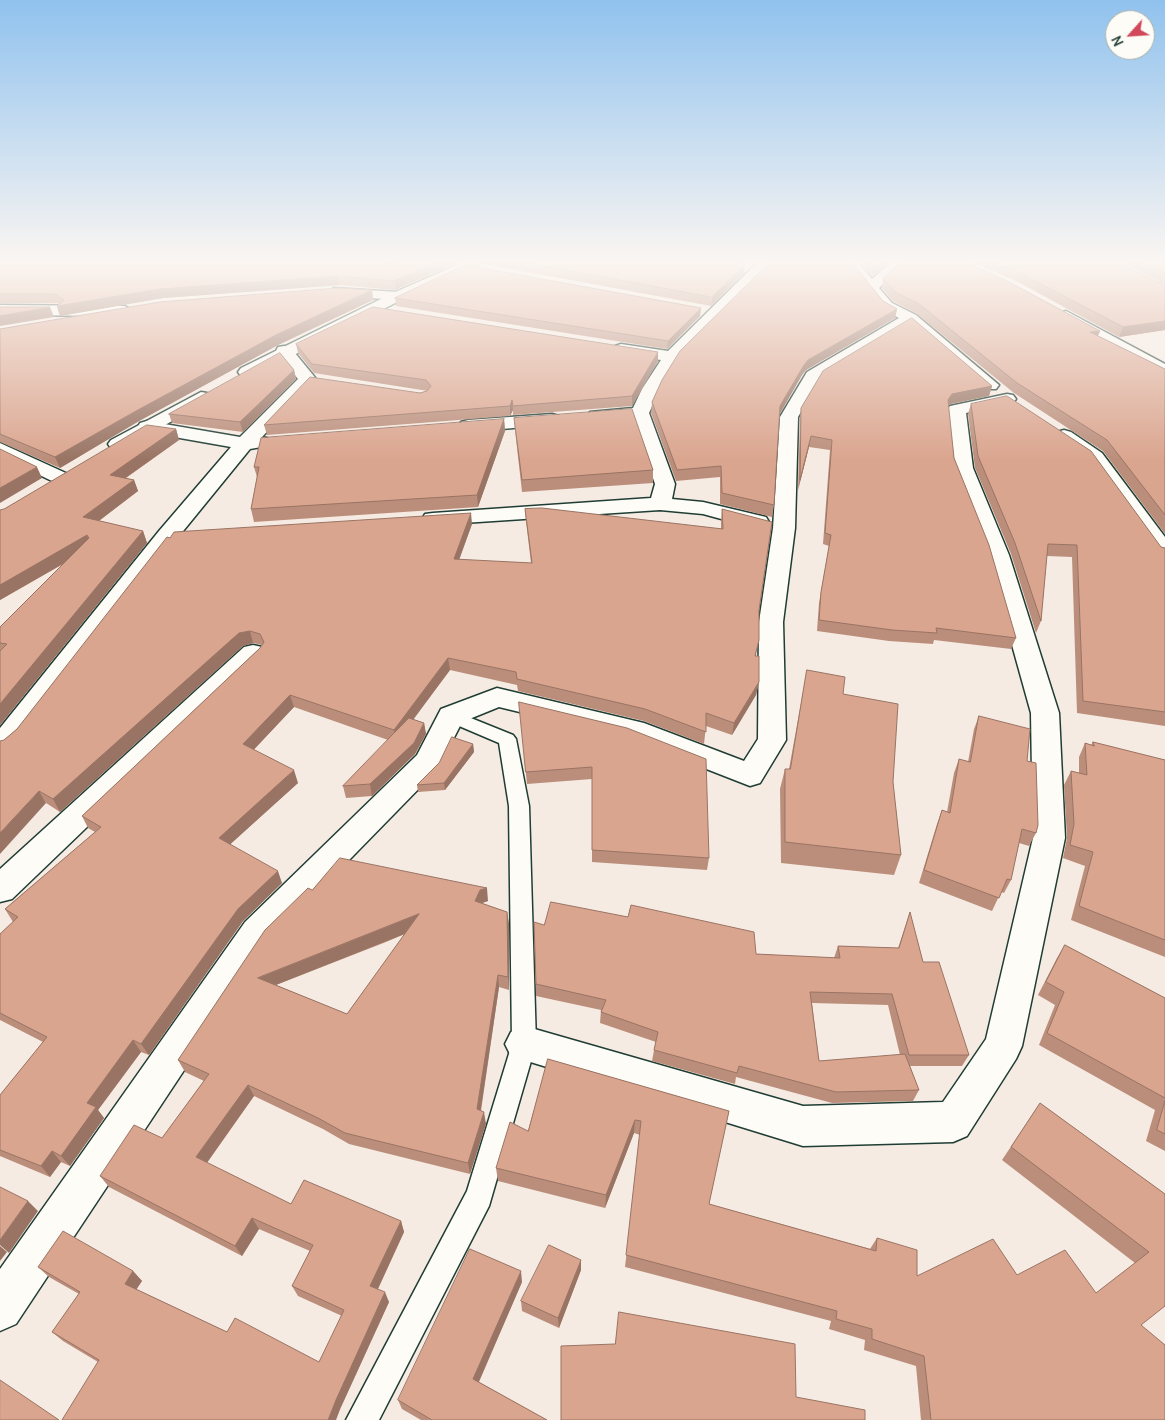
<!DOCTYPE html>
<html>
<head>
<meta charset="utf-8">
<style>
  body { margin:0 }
  #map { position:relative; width:1165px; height:1420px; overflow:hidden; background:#f6ebe2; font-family:Delius,sans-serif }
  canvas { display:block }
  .north { position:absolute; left:1105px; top:10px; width:50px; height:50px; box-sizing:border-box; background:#fdfcf7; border:1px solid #a4b0a9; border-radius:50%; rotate:244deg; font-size:14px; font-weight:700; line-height:20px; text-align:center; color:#1f3d34 }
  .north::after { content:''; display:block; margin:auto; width:18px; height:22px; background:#d1495b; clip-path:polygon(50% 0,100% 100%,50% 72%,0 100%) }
</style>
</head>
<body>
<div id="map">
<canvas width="1165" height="1420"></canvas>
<div class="north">N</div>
</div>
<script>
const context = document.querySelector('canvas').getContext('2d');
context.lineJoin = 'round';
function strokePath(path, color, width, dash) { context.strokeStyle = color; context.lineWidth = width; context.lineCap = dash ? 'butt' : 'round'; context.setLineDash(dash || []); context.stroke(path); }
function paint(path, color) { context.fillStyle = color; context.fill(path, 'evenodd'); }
const service = new Path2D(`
  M 451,710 L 513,735 L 516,739 L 529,806 L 536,1044 L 489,1206 L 379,1420 L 346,1420 L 467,1191 L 512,1044 L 509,806 L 499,743 L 445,720 L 442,716 L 445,712 Z`);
const minor = new Path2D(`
  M 759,261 L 774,261 L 678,360 L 660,389 L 649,413 L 675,484 L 672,499 L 703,502 L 766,517 L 769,522 L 766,527 L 758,529 L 703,514 L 660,510 L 433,525 L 425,524 L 422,519 L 425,514 L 433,513 L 651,498 L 655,484 L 633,419 L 597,422 L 590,420 L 588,416 L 590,412 L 633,408 L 642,389 L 661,360 L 621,354 L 615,352 L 613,349 L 615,346 L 621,344 L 668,351 Z
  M 842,261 L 857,261 L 872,279 L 892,261 L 907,261 L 879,288 L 892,303 L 916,315 L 999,385 L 996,389 L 984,389 L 910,325 L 820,379 L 798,417 L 795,528 L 783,622 L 786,740 L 760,783 L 750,786 L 627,738 L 499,707 L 462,722 L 438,769 L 269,942 L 16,1324 L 0,1331 L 0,1269 L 245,922 L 417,755 L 441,709 L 497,688 L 644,723 L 744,761 L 758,739 L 759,622 L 773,528 L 780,417 L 807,372 L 899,318 L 882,309 Z
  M 334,288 L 398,292 L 405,296 L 398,300 L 329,295 L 327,292 Z
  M 0,305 L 125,306 L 133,311 L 125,316 L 0,315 Z
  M 1066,311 L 1165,364 L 1165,376 L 1061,319 L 1058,316 L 1061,313 Z
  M 284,346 L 290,347 L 313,375 L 316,379 L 313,383 L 262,437 L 267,438 L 270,442 L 267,446 L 250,449 L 175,541 L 22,740 L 10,751 L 0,754 L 0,728 L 159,531 L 231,447 L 140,431 L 138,427 L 140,423 L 147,421 L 240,437 L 298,379 L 276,351 L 278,347 Z
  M 1007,394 L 1013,395 L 1016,399 L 1013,403 L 966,413 L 973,468 L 1009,555 L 1059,713 L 1065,838 L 1022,1046 L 1016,1059 L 967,1136 L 953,1142 L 803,1146 L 511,1056 L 505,1044 L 511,1032 L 524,1026 L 803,1106 L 943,1102 L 986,1039 L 1033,838 L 1031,713 L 987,555 L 953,468 L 947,410 L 950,406 Z
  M 552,414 L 559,416 L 561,420 L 559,424 L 468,432 L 461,430 L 459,426 L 461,422 L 468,420 Z
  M 1064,430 L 1071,432 L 1102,453 L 1165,537 L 1165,560 L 1157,558 L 1088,461 L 1057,440 L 1054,436 L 1057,432 Z
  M 0,443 L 68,474 L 71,478 L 68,482 L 61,484 L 54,482 L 0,456 Z
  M 253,645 L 262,647 L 266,653 L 262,659 L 12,899 L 0,902 L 0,869 L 244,647 Z`);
const tertiary = new Path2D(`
  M 466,261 L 485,261 L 403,299 L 253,376 L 241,376 L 238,372 L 241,368 L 393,293 Z
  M 201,392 L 207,393 L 210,397 L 207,401 L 125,448 L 111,448 L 108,444 L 111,440 Z`);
const wall = new Path2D(`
  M 0,261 L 392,264 L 395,290 L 340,285 L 163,298 L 60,316 L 57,306 L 59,304 L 58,303 L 0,303 Z
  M 483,261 L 730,261 L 744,273 L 711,306 L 484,264 Z
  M 860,261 L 889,261 L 872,276 Z
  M 970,261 L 1113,261 L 1165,285 L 1165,330 L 1119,337 L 1018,282 Z
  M 1118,261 L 1165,261 L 1165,284 Z
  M 767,265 L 883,301 L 897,309 L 895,318 L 806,370 L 802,375 L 779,415 L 774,505 L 772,517 L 720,504 L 720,477 L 676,481 L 651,413 L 652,402 Z
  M 883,279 L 1098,336 L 1165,369 L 1165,534 L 1103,451 L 1014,393 L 917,314 L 893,301 L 882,288 Z
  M 372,290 L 373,300 L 278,345 L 139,421 L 60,468 L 0,442 L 0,329 Z
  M 395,298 L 701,308 L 700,316 L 667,349 L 396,306 Z
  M 296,344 L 658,361 L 632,406 L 513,415 L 513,410 L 510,416 L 267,435 L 264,425 L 428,391 L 314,373 L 298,353 Z
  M 294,370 L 296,379 L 243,432 L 172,423 L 169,414 Z
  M 992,386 L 989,396 L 950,404 L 948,406 L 954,458 L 1016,638 L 1011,649 L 934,640 L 933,644 L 889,641 L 817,631 L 819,603 L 829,546 L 823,544 L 830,450 L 809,447 L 798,490 L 800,418 L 801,408 Z
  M 971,404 L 1161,547 L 1165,548 L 1165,726 L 1077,713 L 1072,557 L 1047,556 L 1041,621 L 1036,633 L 1011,554 L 975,468 L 968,414 Z
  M 514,418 L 653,470 L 653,483 L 522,492 L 515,430 Z
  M 504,419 L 505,431 L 478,507 L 254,522 L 251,509 L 257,477 L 254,467 Z
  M 176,429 L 179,440 L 126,478 L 134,480 L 138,491 L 99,521 L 143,531 L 147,543 L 0,725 L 0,627 L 65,563 L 0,600 L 4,509 Z
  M 525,509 L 721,529 L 721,521 L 722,509 L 759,610 L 756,656 L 759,682 L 756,695 L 732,735 L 706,726 L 704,744 L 644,721 L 518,691 L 517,685 L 450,670 L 413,719 L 424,723 L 426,734 L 415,754 L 372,796 L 346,798 L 343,786 L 388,740 L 294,707 L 253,750 L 298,783 L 230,844 L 282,883 L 243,921 L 149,1055 L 141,1052 L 98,1110 L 104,1118 L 70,1166 L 61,1162 L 50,1177 L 0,1156 L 0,1095 L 43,1042 L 0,1020 L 0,934 L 13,922 L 5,909 L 95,832 L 88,828 L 82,816 L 260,648 L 262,645 L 253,643 L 243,646 L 60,812 L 46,803 L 4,740 L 17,729 L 170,538 L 472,524 L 459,560 L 531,563 L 526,521 Z
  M 807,670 L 843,694 L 893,782 L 901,855 L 894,875 L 781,863 L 780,789 L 785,769 L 789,769 Z
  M 519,702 L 709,858 L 707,870 L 592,862 L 592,779 L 527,784 Z
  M 979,716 L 1027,761 L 1036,833 L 1029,846 L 1019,843 L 1011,880 L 1004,893 L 1001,892 L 992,911 L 919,883 L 937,824 L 942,810 L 947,812 L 954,773 L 959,759 L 968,762 L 974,729 Z
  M 1093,742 L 1165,760 L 1165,957 L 1071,920 L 1085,866 L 1063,858 L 1067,838 L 1064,785 L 1071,771 L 1079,773 L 1079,757 L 1085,743 L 1091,745 Z
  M 473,744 L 474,752 L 445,790 L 418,792 L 417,785 L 439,763 Z
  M 312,890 L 488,901 L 482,903 L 507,912 L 509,924 L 509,990 L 499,987 L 481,1111 L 486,1124 L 470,1174 L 349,1144 L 323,1129 L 254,1096 L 207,1163 L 291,1204 L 401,1221 L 404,1232 L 378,1289 L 389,1302 L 341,1407 L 98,1362 L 63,1341 L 52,1332 L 79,1294 L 49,1277 L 38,1267 L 133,1271 L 142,1281 L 136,1289 L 227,1332 L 319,1362 L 342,1316 L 298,1296 L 292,1286 L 310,1251 L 259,1229 L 242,1256 L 109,1187 L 100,1176 L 162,1138 L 204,1081 L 185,1072 L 178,1060 ZM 405,934 L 347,1014 L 276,985 L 386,942 Z
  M 910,912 L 923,962 L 969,1055 L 962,1066 L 910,1066 L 919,1090 L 913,1101 L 832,1103 L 736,1077 L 735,1084 L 652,1061 L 654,1050 L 656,1042 L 600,1023 L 601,1010 L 536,996 L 536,984 L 544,925 L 756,954 L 834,958 L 838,946 L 898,948 ZM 812,1003 L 888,1005 L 900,1055 L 819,1061 Z
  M 1065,945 L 1165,998 L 1165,1151 L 1146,1141 L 1155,1110 L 1039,1045 L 1055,1005 L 1038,995 L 1057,958 Z
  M 548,1059 L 729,1111 L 709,1204 L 870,1249 L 877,1238 L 917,1276 L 1017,1275 L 1096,1293 L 1135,1263 L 1002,1160 L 1040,1103 L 1165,1194 L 1141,1325 L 1165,1420 L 921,1420 L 916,1366 L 864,1350 L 865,1340 L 829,1329 L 831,1321 L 625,1267 L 640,1135 L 634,1133 L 605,1208 L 498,1181 L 496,1168 L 528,1131 Z
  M 581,1270 L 559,1328 L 522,1311 L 521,1301 Z
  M 522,1282 L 479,1382 L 547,1420 L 421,1420 L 402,1409 L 398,1400 Z`);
const shadedWall = new Path2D(`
  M 439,261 L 461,261 L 395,290 L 394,281 Z
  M 881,261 L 889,261 L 872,276 L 874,267 Z
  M 745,264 L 744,273 L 711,306 L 712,297 Z
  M 338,276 L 340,285 L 163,298 L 60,316 L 57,306 L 160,289 Z
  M 372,290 L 373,300 L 278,345 L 139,421 L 60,468 L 55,457 L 136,411 L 276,335 Z
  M 50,307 L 54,317 L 0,326 L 0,316 Z
  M 701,308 L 700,316 L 667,349 L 668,341 Z
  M 897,309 L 895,318 L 806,370 L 802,375 L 778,417 L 780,406 L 804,365 L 808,360 Z
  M 1165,321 L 1165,330 L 1119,337 L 1123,327 Z
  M 1100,331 L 1096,341 L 1090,332 Z
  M 658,352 L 658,361 L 632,406 L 632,396 Z
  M 294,370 L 296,379 L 243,432 L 240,422 Z
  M 992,386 L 989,396 L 950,404 L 945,410 L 948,400 L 952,394 Z
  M 512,400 L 513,410 L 510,416 L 510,406 Z
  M 504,419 L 505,431 L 478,507 L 477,495 Z
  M 176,429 L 179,440 L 114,486 L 110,475 Z
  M 811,436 L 809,447 L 798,490 L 800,480 Z
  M 37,467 L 42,478 L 0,503 L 0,488 Z
  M 134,480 L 138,491 L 88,529 L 83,517 Z
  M 471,513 L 472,524 L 455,571 L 454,559 Z
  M 143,531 L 147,543 L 0,725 L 0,704 Z
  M 87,535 L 92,547 L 0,600 L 0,585 Z
  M 250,631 L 253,643 L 243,646 L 60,812 L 53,799 L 239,633 Z
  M 448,658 L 450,670 L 396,743 L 394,730 Z
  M 759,682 L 756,695 L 732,735 L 734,723 Z
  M 290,695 L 294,707 L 247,757 L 243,744 Z
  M 424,723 L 426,734 L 415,754 L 372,796 L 370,784 Z
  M 473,744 L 474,752 L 445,790 L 444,783 Z
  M 294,770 L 298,783 L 224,850 L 219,838 Z
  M 39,791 L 46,803 L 0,854 L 0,833 Z
  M 278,871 L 282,883 L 243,921 L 149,1055 L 141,1044 L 238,909 Z
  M 487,888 L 488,901 L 482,903 L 475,901 L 480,890 Z
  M 507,912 L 509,924 L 509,990 L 508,977 Z
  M 419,914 L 422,927 L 263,990 L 258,978 Z
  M 498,975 L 499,987 L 479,1121 L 477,1109 Z
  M 133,1040 L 141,1052 L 98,1110 L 104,1118 L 70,1166 L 61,1156 L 87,1103 Z
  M 248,1085 L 254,1096 L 203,1168 L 196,1157 Z
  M 484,1112 L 486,1124 L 470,1174 L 468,1163 Z
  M 635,1120 L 634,1133 L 605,1208 L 606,1195 Z
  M 52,1151 L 61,1162 L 50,1177 L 41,1166 Z
  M 28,1201 L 38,1211 L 9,1253 L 0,1245 L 0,1240 Z
  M 252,1218 L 259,1229 L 242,1256 L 235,1246 Z
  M 401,1221 L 404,1232 L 375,1295 L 370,1286 Z
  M 0,1246 L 7,1252 L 0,1261 Z
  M 581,1260 L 581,1270 L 559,1328 L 558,1318 Z
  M 133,1271 L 142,1281 L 134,1293 L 125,1284 Z
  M 521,1271 L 522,1282 L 476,1388 L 473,1379 Z
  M 385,1292 L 389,1302 L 341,1407 L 336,1420 L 328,1420 L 336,1400 Z`);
const building = new Path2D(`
  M 0,261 L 370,261 L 392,264 L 399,261 L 439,261 L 394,281 L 338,276 L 160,289 L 57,306 L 64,300 L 55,294 L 0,294 Z
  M 518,261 L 730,261 L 745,264 L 712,297 Z
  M 771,261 L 851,261 L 883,301 L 897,309 L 808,360 L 804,365 L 780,406 L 774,505 L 722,493 L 721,466 L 677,470 L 652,402 L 662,380 L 680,351 L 767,265 Z
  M 869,261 L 881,261 L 874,267 Z
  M 902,261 L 963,261 L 1009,282 L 1100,331 L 1090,332 L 1165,369 L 1165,515 L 1107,440 L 1017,383 L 919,304 L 895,292 L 883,279 Z
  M 993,261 L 1113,261 L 1165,285 L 1165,321 L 1123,327 L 1020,273 Z
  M 1140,261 L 1165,261 L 1165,273 Z
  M 465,265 L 701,308 L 668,341 L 395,298 Z
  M 338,288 L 372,290 L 276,335 L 136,411 L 55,457 L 0,434 L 0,329 L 160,302 Z
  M 0,307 L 50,307 L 0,316 Z
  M 373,307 L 658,352 L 632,396 L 513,406 L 512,400 L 510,406 L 264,425 L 310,377 L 420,393 L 427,391 L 431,386 L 426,380 L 312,364 L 296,344 Z
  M 912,318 L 992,386 L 952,394 L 948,400 L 954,458 L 989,545 L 1016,638 L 936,628 L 937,633 L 892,630 L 819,620 L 821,592 L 831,535 L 825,533 L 832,440 L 811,436 L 800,480 L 801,408 L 823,371 Z
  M 280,353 L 294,370 L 240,422 L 169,414 Z
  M 1007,396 L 1091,451 L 1161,547 L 1165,548 L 1165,712 L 1083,701 L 1077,545 L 1048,544 L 1041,621 L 1015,543 L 978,456 L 971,404 Z
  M 632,409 L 653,470 L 522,480 L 514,418 Z
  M 504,419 L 477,495 L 251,509 L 259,467 L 254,467 L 261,438 Z
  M 147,425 L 176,429 L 110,475 L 134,480 L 83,517 L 143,531 L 0,704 L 0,651 L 7,644 L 0,643 L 0,627 L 89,538 L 87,535 L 0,585 L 0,510 L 4,509 Z
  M 0,449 L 37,467 L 0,488 Z
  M 542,508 L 723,529 L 722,509 L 772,522 L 759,610 L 759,640 L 755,656 L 759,656 L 759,682 L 734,723 L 706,713 L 706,732 L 645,709 L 517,679 L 516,672 L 448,658 L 394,730 L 290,695 L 243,744 L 294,770 L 219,838 L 278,871 L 238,909 L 141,1044 L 133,1040 L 87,1103 L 96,1107 L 61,1156 L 52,1151 L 41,1166 L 0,1150 L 0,1095 L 47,1037 L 0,1013 L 0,934 L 18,917 L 5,909 L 101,827 L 82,816 L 260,648 L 264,642 L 260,634 L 250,631 L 239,633 L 53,799 L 39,791 L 0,833 L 0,741 L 4,740 L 17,729 L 167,537 L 170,538 L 174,532 L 471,513 L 454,559 L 532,563 L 525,509 Z
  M 807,670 L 845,677 L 843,694 L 898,704 L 893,782 L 901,855 L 785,842 L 785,769 L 790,769 Z
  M 519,702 L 627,728 L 706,759 L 709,858 L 592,850 L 592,767 L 526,772 Z
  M 979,716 L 1030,729 L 1027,761 L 1036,763 L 1038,825 L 1036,833 L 1022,829 L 1011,880 L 1007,879 L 999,898 L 924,870 L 942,810 L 950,813 L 959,759 L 970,762 Z
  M 409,718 L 424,723 L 414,743 L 370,784 L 343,786 Z
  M 452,737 L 473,744 L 444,783 L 417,785 L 439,763 Z
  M 1093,742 L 1165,760 L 1165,940 L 1079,906 L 1093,852 L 1070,845 L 1074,824 L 1071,771 L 1087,775 L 1085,743 L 1094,746 Z
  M 340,858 L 487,888 L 480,890 L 475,901 L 507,912 L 508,977 L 498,975 L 477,1109 L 484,1112 L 468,1163 L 345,1133 L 318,1118 L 248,1085 L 196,1157 L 291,1204 L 304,1180 L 401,1221 L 370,1286 L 385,1292 L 336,1400 L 328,1420 L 62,1420 L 99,1360 L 52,1332 L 80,1292 L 38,1267 L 63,1231 L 133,1271 L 125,1284 L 227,1332 L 235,1318 L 319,1362 L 344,1310 L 292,1286 L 313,1245 L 252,1218 L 235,1246 L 100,1176 L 134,1125 L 162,1138 L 209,1074 L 178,1060 L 265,930 L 308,888 L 312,890 ZM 419,914 L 347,1014 L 258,978 Z
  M 551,902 L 628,917 L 631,905 L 754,932 L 756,954 L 840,958 L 838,946 L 899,948 L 910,912 L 923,962 L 939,962 L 969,1055 L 909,1055 L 892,994 L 810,992 L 819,1061 L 905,1054 L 919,1090 L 836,1092 L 739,1066 L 737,1073 L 654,1050 L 658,1032 L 601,1012 L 606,1000 L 536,984 L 534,922 L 544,925 Z
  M 1065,945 L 1165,998 L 1165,1098 L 1047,1033 L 1064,992 L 1046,982 Z
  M 548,1059 L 729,1111 L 709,1204 L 876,1251 L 877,1238 L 917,1250 L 917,1276 L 993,1239 L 1017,1275 L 1065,1250 L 1096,1293 L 1149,1252 L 1011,1147 L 1040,1103 L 1165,1194 L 1165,1306 L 1141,1325 L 1165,1345 L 1165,1420 L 931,1420 L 924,1356 L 872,1339 L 872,1329 L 836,1319 L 837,1311 L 626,1255 L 641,1121 L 635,1120 L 606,1195 L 496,1168 L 510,1122 L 528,1131 Z
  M 1165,1101 L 1165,1134 L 1157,1130 Z
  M 0,1187 L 28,1201 L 0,1240 Z
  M 549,1245 L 581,1260 L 558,1318 L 521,1301 Z
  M 470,1249 L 521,1271 L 473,1379 L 547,1420 L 432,1420 L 398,1400 Z
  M 619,1312 L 795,1344 L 796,1397 L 865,1410 L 865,1420 L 561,1420 L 561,1346 L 615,1344 Z
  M 0,1380 L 59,1420 L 0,1420 Z`);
strokePath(service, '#1f3d34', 3);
strokePath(minor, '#1f3d34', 3);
strokePath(tertiary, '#1f3d34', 3);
paint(service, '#fdfcf7');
paint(minor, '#fdfcf7');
paint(tertiary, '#fdfcf7');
paint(wall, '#bb8e7b');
paint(shadedWall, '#997464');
paint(building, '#daa58f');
strokePath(building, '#997464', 1);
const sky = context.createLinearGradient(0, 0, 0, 460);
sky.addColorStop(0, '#90c2ee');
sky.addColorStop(0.57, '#fbf6f2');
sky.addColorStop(1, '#fbf6f200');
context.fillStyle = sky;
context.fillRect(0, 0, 1165, 460);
</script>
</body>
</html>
